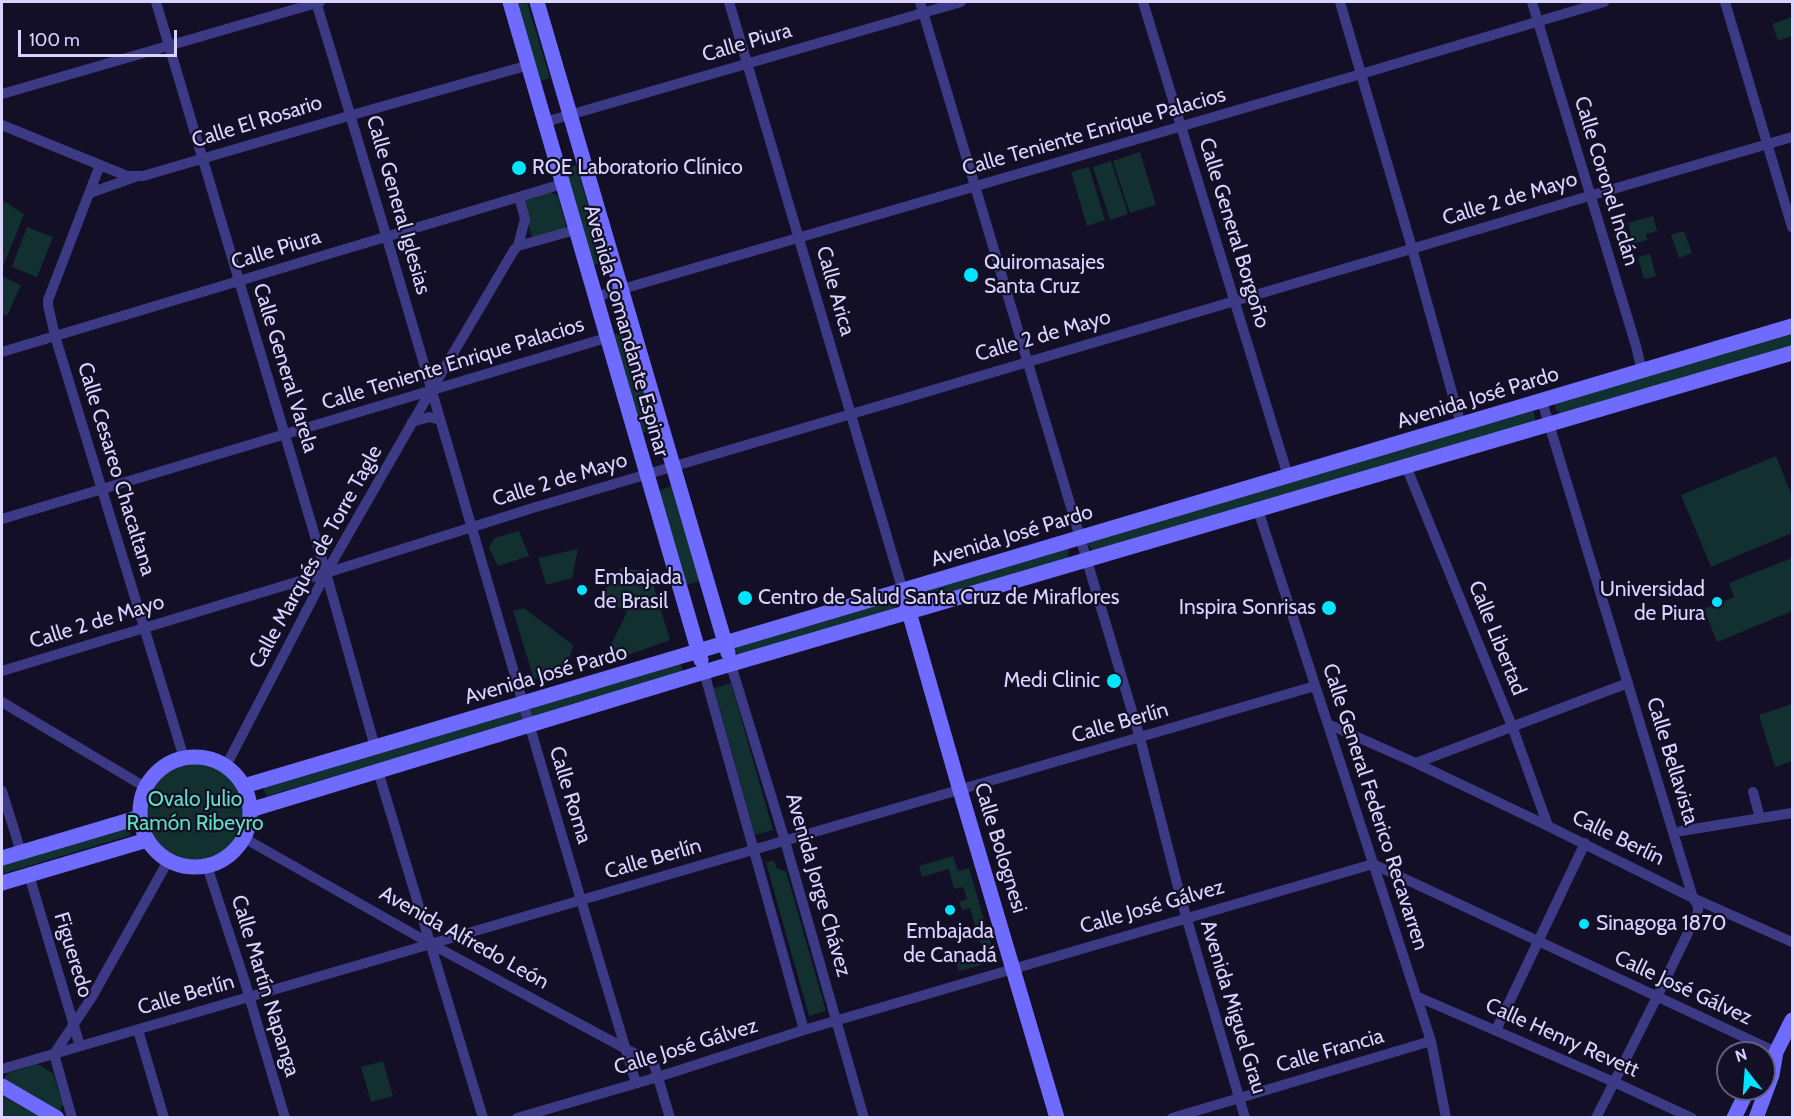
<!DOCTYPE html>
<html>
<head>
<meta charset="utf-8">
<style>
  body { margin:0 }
  #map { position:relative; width:1794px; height:1119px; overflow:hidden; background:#130f26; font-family:Cabin,sans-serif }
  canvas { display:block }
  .frame { position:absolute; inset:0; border:3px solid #d9d4ff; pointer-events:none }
  .north { position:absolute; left:1716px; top:1041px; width:60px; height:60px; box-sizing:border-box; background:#130f26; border:2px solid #625e7d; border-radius:50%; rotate:343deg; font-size:16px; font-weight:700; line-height:24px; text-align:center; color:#d9d4ff }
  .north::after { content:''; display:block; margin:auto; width:21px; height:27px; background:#00e5ff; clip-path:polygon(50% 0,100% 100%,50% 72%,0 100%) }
  .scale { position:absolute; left:18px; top:30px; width:159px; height:27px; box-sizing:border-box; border:3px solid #d9d4ff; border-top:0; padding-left:8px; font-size:18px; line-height:21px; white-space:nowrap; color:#d9d4ff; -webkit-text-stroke:4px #130f26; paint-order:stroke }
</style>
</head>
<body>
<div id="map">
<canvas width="1794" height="1119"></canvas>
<div class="frame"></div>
<div class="north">N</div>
<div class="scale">100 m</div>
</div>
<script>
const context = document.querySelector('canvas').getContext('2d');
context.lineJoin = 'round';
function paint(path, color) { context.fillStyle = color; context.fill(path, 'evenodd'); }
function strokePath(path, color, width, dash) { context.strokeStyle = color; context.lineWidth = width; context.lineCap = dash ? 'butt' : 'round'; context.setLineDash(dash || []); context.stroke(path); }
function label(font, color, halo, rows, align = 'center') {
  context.font = font + ' Cabin,sans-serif'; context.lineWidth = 4.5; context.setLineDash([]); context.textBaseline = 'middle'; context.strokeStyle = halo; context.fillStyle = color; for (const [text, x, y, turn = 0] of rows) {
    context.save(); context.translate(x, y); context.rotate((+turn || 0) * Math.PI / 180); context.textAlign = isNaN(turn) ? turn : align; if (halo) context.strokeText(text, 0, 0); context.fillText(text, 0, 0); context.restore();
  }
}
const green = new Path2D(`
  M 513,2 L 527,2 L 550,78 L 537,82 Z
  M 1792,17 L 1792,36 L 1778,41 L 1772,24 Z
  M 1140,152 L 1156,205 L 1130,213 L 1113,161 Z
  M 1111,161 L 1128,214 L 1110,220 L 1093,167 Z
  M 576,165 L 605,262 L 591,266 L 563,169 Z
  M 1089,167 L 1105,220 L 1087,226 L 1071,172 Z
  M 550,192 L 558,196 L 566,225 L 564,231 L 533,240 L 521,201 Z
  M 2,200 L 24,214 L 2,269 Z
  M 1653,216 L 1657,231 L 1646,234 L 1647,240 L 1633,244 L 1628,223 Z
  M 27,227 L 53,237 L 37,277 L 12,267 Z
  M 1684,231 L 1692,253 L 1679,258 L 1671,235 Z
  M 1650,254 L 1656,276 L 1644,279 L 1638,257 Z
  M 3,277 L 21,285 L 7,316 L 2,313 Z
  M 1792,330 L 1792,347 L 1561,415 L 1555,408 L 1555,404 Z
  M 626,331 L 655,429 L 641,433 L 612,335 Z
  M 1533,411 L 1535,418 L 1534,423 L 1094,552 L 1088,545 L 1088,541 Z
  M 1776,456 L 1792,496 L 1792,533 L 1711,567 L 1681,495 Z
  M 671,486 L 700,581 L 686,585 L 658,491 Z
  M 519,531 L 529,556 L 498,566 L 489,548 L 494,538 Z
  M 1067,547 L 1069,551 L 1067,560 L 917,603 L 911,598 L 913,590 Z
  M 578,549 L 572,578 L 546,585 L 538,558 Z
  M 1792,558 L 1792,611 L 1717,642 L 1704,609 L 1734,597 L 1729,583 Z
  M 620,568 L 649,571 L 670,640 L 625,656 L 610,647 L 627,612 L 600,597 Z
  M 895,599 L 897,603 L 895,610 L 740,656 L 734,651 L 734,646 Z
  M 524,608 L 573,645 L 567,668 L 534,679 L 513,611 Z
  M 680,660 L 683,672 L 541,715 L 267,796 L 262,786 Z
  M 731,683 L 773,830 L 755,835 L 714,688 Z
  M 1792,704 L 1792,761 L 1775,767 L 1759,715 Z
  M145 812a50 50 0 1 1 100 0a50 50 0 1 1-100 0Z
  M 124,821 L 131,835 L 2,874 L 2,857 Z
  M 953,856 L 958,871 L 969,868 L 994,954 L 989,963 L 959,971 L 956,962 L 984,954 L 970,908 L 962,910 L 959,902 L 967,899 L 963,887 L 954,889 L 949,869 L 922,877 L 919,866 Z
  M 774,860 L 777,869 L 786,871 L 826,1011 L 809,1016 L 766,863 Z
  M 383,1061 L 393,1096 L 371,1102 L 361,1067 Z
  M 38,1064 L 53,1073 L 63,1104 L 59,1111 L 4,1083 L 5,1077 L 8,1073 Z
  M 2,1096 L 42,1117 L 2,1117 Z`);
const street = new Path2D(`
  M 156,2 L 326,573 L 375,747
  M 316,2 C 426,361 526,723 636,1083
  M 729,2 L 903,591
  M 920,2 L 1140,738 L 1181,899 L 1245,1118
  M 1143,2 L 1288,476
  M 1340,2 L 1412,248 L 1461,425
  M 1532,2 L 1636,346 L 1642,371
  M 1725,2 L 1792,227
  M 2,94 L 320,2
  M 545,122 L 961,2
  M 2,125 L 127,176 L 143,176 L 352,115 L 529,65
  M 100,165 L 48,300 L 48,305 L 55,336 L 184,758
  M 90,193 L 135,177
  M 518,246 L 575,230
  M 595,297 L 1361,74 L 1604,2
  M 2,352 L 562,184
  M 1542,401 L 1693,898 L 1698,906 L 1698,912 L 1657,997 L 1596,1118
  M 412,422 L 429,417 L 440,420
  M 1406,466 L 1512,726 L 1548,826
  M 1258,510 L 1431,1041 L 1446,1118
  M 2,519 L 606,338
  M 731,665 L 785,841 L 864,1118
  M 2,671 L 326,573 L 536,507 L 1496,224 L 1589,196 L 1792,137
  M 704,672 L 804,1030
  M 2,702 L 145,787
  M 1328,724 L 1416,763 L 1548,826 L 1693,898 L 1792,942
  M 1416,763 L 1628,683
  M 226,766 L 326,573 L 412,423 L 514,250 L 518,246 L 525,219 L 519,197
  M 378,771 L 483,1118
  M 2,791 L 21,852
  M 1753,792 L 1760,818
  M 1681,831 L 1792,813
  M 244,838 L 431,944 L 654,1064 L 670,1118
  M 207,866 L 244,979 L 285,1118
  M 29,875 L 80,1046
  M 1416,996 L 1614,1082 L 1692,1118
  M 138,1030 L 164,1118
  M 1496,1030 L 1585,843
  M 2,1069 L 1315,686
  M 72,1118 L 54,1054 L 92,997 L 168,861
  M 517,1118 L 658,1077 L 804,1030 L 1373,864 L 1776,1052
  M 1172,1118 L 1431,1041`);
const secondary = new Path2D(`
  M 510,2 L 701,660
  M 537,2 L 728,653
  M 903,591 L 957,780 L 1057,1118
  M140 812a55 55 0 1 1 110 0a55 55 0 1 1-110 0Z
  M 244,786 L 1792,326
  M 250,810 L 704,672 L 1792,353
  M 2,858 L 140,817
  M 2,883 L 147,840
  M 2,1086 L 57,1118
  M 1734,1118 L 1748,1089
  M 1756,1118 L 1772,1075 L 1776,1052 L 1792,1020`);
const markers = [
  [519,168,8,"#00e5ff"],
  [971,275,8,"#00e5ff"],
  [582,590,6,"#00e5ff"],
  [745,598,8,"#00e5ff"],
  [1717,602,6,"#00e5ff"],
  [1329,608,8,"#00e5ff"],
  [1114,681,8,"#00e5ff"],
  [950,910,6,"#00e5ff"],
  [1584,924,6,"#00e5ff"]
];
const streetNames = [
  ["Calle Piura",747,43,-16],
  ["Calle El Rosario",257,122,-17],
  ["Calle Teniente Enrique Palacios",1094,132,-16],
  ["Calle Coronel Inclán",1606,181,73],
  ["Calle 2 de Mayo",1510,199,-17],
  ["Calle General Iglesias",398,205,74],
  ["Calle General Borgoño",1234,233,73],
  ["Calle Piura",276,250,-17],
  ["Calle Arica",835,291,74],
  ["Avenida Comandante Espinar",626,331,74],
  ["Calle 2 de Mayo",1043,336,-16],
  ["Calle Teniente Enrique Palacios",453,364,-17],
  ["Calle General Varela",285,368,73],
  ["Avenida José Pardo",1478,398,-17],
  ["Calle Cesareo Chacaltana",116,469,73],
  ["Calle 2 de Mayo",560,480,-17],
  ["Avenida José Pardo",1012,536,-17],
  ["Calle Marqués de Torre Tagle",316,557,-61],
  ["Calle 2 de Mayo",97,622,-17],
  ["Calle Libertad",1497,638,68],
  ["Avenida José Pardo",546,675,-16],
  ["Calle Berlín",1120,723,-16],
  ["Calle Bellavista",1672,761,73],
  ["Calle Roma",570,795,73],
  ["Calle General Federico Recavarren",1375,807,72],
  ["Calle Berlín",1618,838,26],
  ["Calle Bolognesi",1000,848,73],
  ["Calle Berlín",653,859,-16],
  ["Avenida Jorge Chávez",818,885,74],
  ["Calle José Gálvez",1152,907,-16],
  ["Avenida Alfredo León",464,938,29],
  ["Figueredo",73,955,73],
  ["Calle Martín Napanga",265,986,73],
  ["Calle José Gálvez",1683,988,25],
  ["Calle Berlín",186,995,-16],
  ["Avenida Miguel Grau",1233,1007,73],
  ["Calle Henry Revett",1562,1038,24],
  ["Calle José Gálvez",686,1047,-17],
  ["Calle Francia",1330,1051,-16]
];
const poiNames = [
  ["ROE Laboratorio Clínico",532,168],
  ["Quiromasajes",984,263],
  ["Santa Cruz",984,287],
  ["Embajada",594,578],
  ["de Brasil",594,602],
  ["Universidad",1705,590,"right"],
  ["de Piura",1705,614,"right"],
  ["Centro de Salud Santa Cruz de Miraflores",758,598],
  ["Inspira Sonrisas",1316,608,"right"],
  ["Medi Clinic",1100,681,"right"],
  ["Sinagoga 1870",1596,924],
  ["Embajada",950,932,"center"],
  ["de Canadá",950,956,"center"]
];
const parkNames = [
  ["Ovalo Julio",195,800],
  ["Ramón Ribeyro",195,824]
];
paint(green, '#12302f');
strokePath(street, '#3d3a85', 10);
strokePath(secondary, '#6f6bff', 15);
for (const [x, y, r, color] of markers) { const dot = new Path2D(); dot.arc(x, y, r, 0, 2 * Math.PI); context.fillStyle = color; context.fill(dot); strokePath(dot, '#130f26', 2); }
label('21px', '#d9d4ff', '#130f26', streetNames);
label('21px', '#d9d4ff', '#130f26', poiNames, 'left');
label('21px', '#5fe0c0', '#130f26', parkNames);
</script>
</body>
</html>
